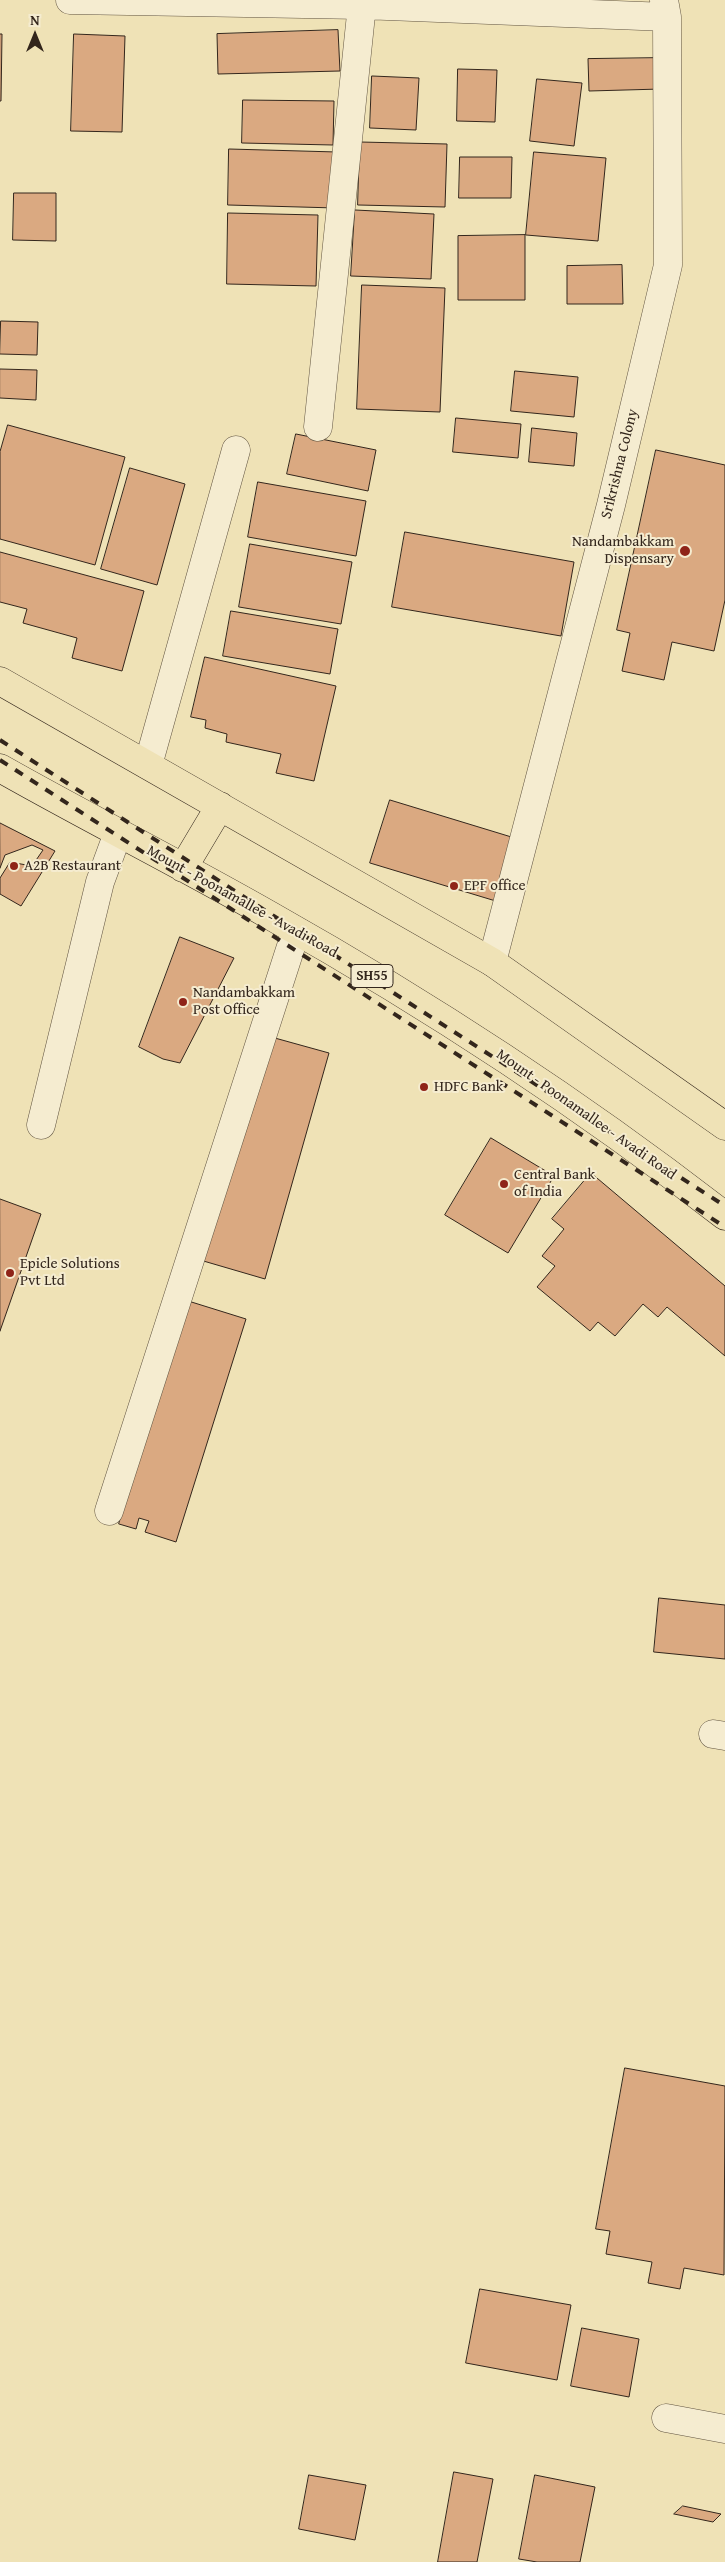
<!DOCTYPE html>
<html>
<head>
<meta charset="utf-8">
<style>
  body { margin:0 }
  #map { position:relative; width:725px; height:2562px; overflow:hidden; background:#efe2b6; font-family:"Gentium Book Plus",serif }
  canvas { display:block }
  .north { position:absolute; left:10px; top:10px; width:50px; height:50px; -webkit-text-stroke:4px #f5ecd0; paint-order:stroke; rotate:0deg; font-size:14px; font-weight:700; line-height:20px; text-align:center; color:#33261c }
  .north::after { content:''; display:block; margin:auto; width:18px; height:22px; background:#33261c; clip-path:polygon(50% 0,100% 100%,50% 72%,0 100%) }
</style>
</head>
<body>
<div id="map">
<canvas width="725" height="2562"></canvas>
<div class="north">N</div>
</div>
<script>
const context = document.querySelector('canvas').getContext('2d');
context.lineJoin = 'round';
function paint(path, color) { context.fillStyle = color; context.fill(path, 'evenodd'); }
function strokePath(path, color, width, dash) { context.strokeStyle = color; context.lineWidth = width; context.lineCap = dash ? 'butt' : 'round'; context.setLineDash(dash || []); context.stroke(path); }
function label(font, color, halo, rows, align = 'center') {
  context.font = font + ' "Gentium Book Plus",serif'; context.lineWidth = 4; context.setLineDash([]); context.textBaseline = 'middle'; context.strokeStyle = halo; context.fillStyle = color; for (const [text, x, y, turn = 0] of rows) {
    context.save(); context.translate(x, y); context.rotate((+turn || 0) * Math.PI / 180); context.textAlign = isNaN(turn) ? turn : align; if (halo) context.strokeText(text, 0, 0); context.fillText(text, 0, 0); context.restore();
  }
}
const building = new Path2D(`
  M 338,30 L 340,71 L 218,74 L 217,34 Z
  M 0,34 L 2,34 L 1,101 L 0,101 Z
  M 74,34 L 125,36 L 122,132 L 71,131 Z
  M 660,58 L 661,89 L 589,91 L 588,59 Z
  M 458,69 L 497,70 L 495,122 L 457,121 Z
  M 372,76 L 419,78 L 416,130 L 370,128 Z
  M 537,79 L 582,83 L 574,146 L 530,141 Z
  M 243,100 L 334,101 L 333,145 L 242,143 Z
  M 360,142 L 447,144 L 445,207 L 358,205 Z
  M 229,149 L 337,152 L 336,208 L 228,205 Z
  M 534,152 L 606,158 L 598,241 L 526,235 Z
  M 460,157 L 512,157 L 511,198 L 459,198 Z
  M 14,193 L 56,193 L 56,241 L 13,240 Z
  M 355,210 L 434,214 L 431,279 L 351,276 Z
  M 228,213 L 318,215 L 316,286 L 227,284 Z
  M 525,235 L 525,300 L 458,300 L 458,236 Z
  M 622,265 L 623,304 L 567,304 L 567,266 Z
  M 362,285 L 445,288 L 440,412 L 357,409 Z
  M 1,321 L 38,322 L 37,355 L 0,354 Z
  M 0,369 L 37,370 L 36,400 L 0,398 Z
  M 515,371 L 578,377 L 574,417 L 511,411 Z
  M 456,418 L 521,424 L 518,458 L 453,452 Z
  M 8,425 L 125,457 L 95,565 L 0,539 L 0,452 Z
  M 532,428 L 577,433 L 574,466 L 529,462 Z
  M 296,434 L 376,450 L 368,491 L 287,474 Z
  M 656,450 L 725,465 L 725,600 L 714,651 L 672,642 L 664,680 L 622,671 L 630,633 L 617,630 Z
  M 130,468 L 185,484 L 157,585 L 101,569 Z
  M 258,482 L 366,501 L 356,556 L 248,537 Z
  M 405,532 L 574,562 L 561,636 L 392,607 Z
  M 250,544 L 352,562 L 341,624 L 239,607 Z
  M 0,552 L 144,591 L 122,671 L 72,658 L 77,638 L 23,623 L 27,609 L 0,602 Z
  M 231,611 L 338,629 L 330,674 L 223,656 Z
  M 205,657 L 336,686 L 314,781 L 276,773 L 281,754 L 226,742 L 227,734 L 205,728 L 206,720 L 191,717 Z
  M 390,800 L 518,839 L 499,902 L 370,863 Z
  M 0,823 L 55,851 L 21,906 L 0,894 L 0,878 L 10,862 L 32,866 L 43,850 L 32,845 L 5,855 L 0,868 Z
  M 180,937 L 234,958 L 180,1063 L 163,1059 L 139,1047 Z
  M 264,1035 L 329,1053 L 265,1279 L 200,1260 Z
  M 491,1138 L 554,1176 L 508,1253 L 445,1215 Z
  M 591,1173 L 725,1286 L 725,1356 L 667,1307 L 658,1317 L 643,1304 L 615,1336 L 598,1322 L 590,1331 L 537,1287 L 555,1266 L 542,1256 L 564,1229 L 552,1219 Z
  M 0,1199 L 41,1214 L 0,1331 Z
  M 185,1300 L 246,1319 L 176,1542 L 145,1532 L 149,1521 L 139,1518 L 136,1529 L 119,1524 Z
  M 659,1598 L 725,1605 L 725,1659 L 654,1652 Z
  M 625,2068 L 725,2086 L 724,2275 L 684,2268 L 680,2289 L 648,2283 L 652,2262 L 606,2254 L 610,2231 L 596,2229 Z
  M 480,2289 L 571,2305 L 557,2380 L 466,2363 Z
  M 582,2328 L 639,2339 L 629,2397 L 571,2386 Z
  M 454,2472 L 493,2479 L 477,2562 L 438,2562 Z
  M 309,2475 L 366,2485 L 355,2540 L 299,2529 Z
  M 535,2475 L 595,2487 L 580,2562 L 537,2562 L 519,2559 Z
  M 683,2506 L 721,2514 L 713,2522 L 674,2514 Z`);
const minor = new Path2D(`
  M 70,0 L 362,5 L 667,17
  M 318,427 L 362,5
  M 148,765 L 236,450
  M 492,962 L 611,505 L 668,265 L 667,17 L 664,0
  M 41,1125 L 100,882 L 118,833
  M 109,1511 L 296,931
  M 713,1734 L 725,1736
  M 666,2418 L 725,2429`);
const major = new Path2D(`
  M 0,681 L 492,962 L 725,1126
  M 0,768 C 90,819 182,865 271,916 C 429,1005 582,1105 725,1216
  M 183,868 L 220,806`);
const rail = new Path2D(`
  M 0,740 L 725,1206
  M 0,760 L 725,1227`);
const markers = [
  [685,551,6,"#8f2418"],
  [14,866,5,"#8f2418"],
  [454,886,5,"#8f2418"],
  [183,1002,5,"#8f2418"],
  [424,1087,5,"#8f2418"],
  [504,1184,5,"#8f2418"],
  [10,1273,5,"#8f2418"]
];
const shields = [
  [372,976,42]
];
const shieldNames = [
  ["SH55",372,976]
];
const streetNames = [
  ["Srikrishna Colony",620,464,-76],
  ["Mount - Poonamallee - Avadi Road",242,902,29],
  ["Mount - Poonamallee - Avadi Road",586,1115,35]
];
const poiNames = [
  ["Nandambakkam",674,542,"right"],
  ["Dispensary",674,559,"right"],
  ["A2B Restaurant",24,866],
  ["EPF office",464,886],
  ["Nandambakkam",193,993],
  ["Post Office",193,1010],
  ["HDFC Bank",434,1087],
  ["Central Bank",514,1175],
  ["of India",514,1192],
  ["Epicle Solutions",20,1264],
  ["Pvt Ltd",20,1281]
];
paint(building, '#daa981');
strokePath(building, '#33261c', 1);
strokePath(minor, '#625542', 29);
strokePath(major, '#33261c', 29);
strokePath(minor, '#f5ecd0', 28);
strokePath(major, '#efe2b6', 28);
strokePath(rail, '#33261c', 4, [9, 9]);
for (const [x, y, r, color] of markers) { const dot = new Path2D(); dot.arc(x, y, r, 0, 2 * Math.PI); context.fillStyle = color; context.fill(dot); strokePath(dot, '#f5ecd0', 2); }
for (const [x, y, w] of shields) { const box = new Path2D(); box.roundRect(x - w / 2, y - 11.5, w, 23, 4); context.fillStyle = '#f5ecd0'; context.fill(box); strokePath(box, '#33261c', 1); }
label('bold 14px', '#33261c', null, shieldNames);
label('15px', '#33261c', '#f5ecd0', streetNames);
label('15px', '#33261c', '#f5ecd0', poiNames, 'left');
</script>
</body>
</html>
